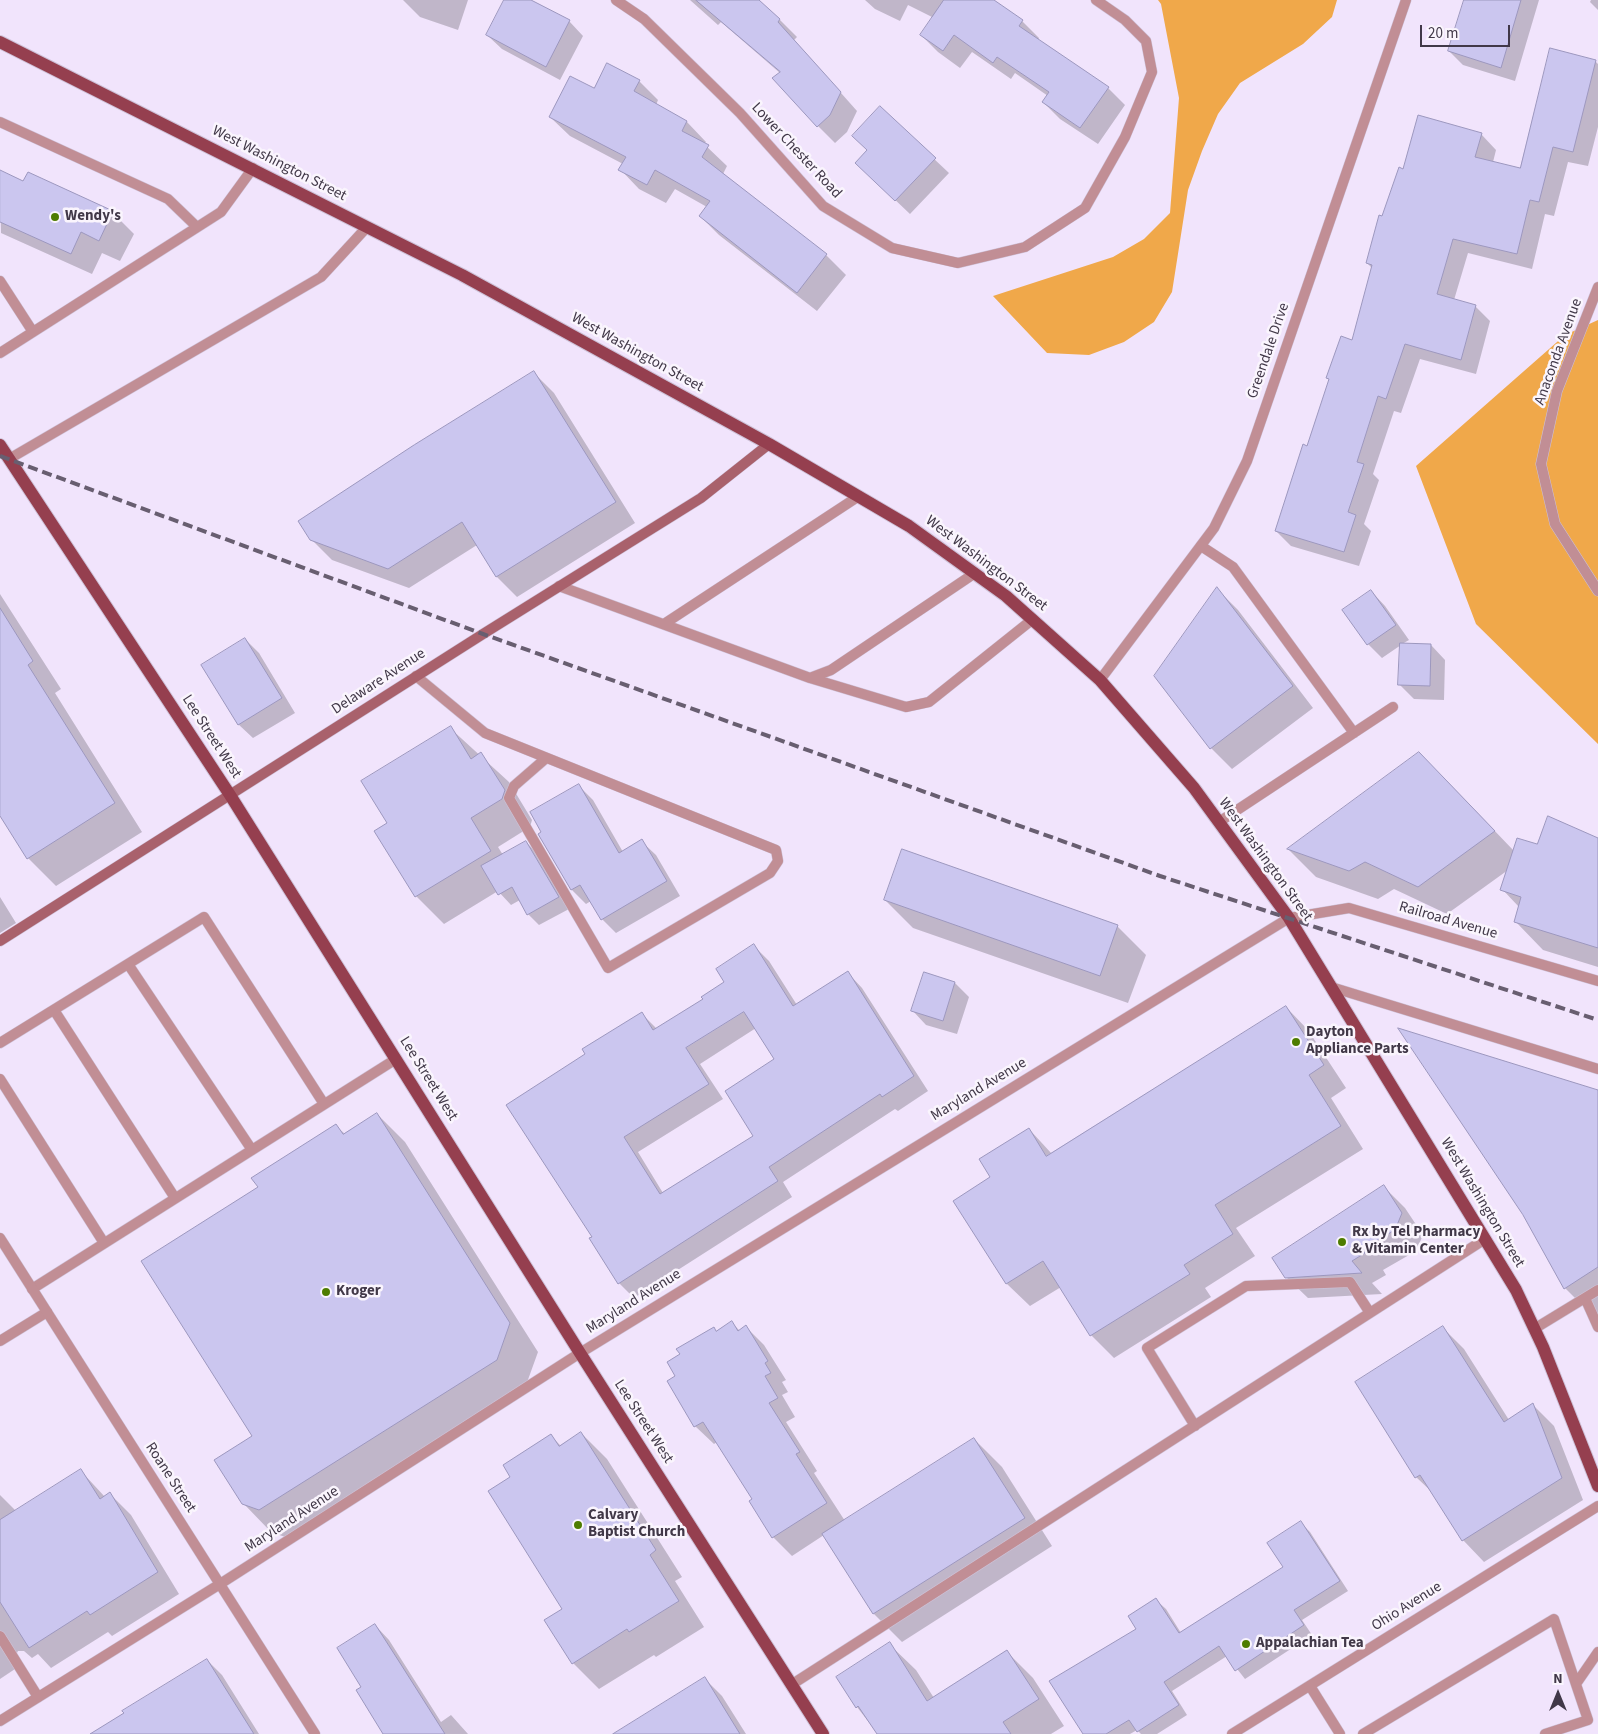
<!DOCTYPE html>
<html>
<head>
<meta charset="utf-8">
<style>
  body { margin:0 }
  #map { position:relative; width:1598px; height:1734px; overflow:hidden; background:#f1e4fc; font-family:"Source Sans 3",sans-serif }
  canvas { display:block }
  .north { position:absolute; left:1533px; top:1669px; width:50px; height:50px; -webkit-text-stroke:4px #faf5fd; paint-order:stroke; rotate:0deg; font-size:14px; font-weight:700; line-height:20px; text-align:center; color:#413848 }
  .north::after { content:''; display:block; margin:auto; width:18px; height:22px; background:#413848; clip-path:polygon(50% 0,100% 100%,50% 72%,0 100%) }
  .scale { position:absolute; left:1420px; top:25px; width:90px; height:22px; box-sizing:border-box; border:2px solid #413848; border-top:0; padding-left:6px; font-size:15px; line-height:18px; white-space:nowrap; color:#413848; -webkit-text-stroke:4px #faf5fd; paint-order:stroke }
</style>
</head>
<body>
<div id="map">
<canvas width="1598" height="1734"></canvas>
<div class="north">N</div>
<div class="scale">20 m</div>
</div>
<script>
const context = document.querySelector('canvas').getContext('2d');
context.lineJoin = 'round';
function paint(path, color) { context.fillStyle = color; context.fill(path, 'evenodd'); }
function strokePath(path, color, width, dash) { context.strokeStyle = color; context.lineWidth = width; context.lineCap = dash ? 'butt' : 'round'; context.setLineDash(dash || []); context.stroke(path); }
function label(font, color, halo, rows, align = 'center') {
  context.font = font + ' "Source Sans 3",sans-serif'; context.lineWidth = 5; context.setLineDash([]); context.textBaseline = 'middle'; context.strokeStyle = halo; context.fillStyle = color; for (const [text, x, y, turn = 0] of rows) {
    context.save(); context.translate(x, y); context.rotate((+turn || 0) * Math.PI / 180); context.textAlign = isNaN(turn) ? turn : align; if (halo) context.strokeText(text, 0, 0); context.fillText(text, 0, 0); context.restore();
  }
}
const forest = new Path2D(`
  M 1158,0 L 1337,0 L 1332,17 L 1303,44 L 1240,83 L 1218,114 L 1202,151 L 1188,190 L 1172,292 L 1154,322 L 1124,342 L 1089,355 L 1047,353 L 993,296 L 1113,257 L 1144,239 L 1170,213 L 1179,98 L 1161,4 Z
  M 1598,320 L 1598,744 L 1476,624 L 1416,466 L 1565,335 Z`);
const shadow = new Path2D(`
  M 403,0 L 468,0 L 458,30 L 420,17 Z
  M 506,0 L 528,0 L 569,21 L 583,36 L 560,80 L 502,49 L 487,35 Z
  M 690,0 L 756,0 L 780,20 L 797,37 L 794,40 L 857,111 L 847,132 L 835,143 L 818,126 L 780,73 L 721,22 L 718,25 Z
  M 865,0 L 992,0 L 1022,21 L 1039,38 L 1038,41 L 1108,88 L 1125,105 L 1098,144 L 1060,119 L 1043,102 L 1048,96 L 1015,73 L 1011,79 L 972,52 L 960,68 L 938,52 L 921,35 L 934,18 L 908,5 L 900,21 L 875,9 Z
  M 1469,0 L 1539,0 L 1515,81 L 1463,65 L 1449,51 Z
  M 1591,0 L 1598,0 L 1598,10 L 1590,2 Z
  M 1595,61 L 1598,64 L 1598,127 L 1588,166 L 1568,162 L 1554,216 L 1545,214 L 1532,269 L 1468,253 L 1454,300 L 1475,306 L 1490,321 L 1476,374 L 1420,359 L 1401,413 L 1394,411 L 1373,474 L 1379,480 L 1364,524 L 1371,531 L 1359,566 L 1291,546 L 1276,531 L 1308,447 L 1330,380 L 1328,378 L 1353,342 L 1373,269 L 1367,263 L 1383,218 L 1403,170 L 1481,134 L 1496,150 L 1493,162 L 1521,169 Z
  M 639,81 L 658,100 L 656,105 L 687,122 L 706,142 L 704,144 L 727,166 L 723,174 L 826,255 L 846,275 L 817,311 L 719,235 L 700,216 L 707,207 L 675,189 L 666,203 L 639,189 L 620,169 L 623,164 L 570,136 L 550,117 L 594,89 Z
  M 880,108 L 949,173 L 910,214 L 871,177 L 868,151 Z
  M 0,172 L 23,183 L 112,212 L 134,234 L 120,261 L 102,253 L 92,274 L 1,233 Z
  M 533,372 L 554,393 L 635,523 L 517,597 L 497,577 L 477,545 L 409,588 L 332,560 L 311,539 Z
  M 1217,589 L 1238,610 L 1313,708 L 1232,769 L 1211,748 Z
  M 1371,591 L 1385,606 L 1409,640 L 1402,644 L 1431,645 L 1445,660 L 1444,700 L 1414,699 L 1400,685 L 1401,645 L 1382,658 L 1368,644 L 1344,610 Z
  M 0,594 L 61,689 L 55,693 L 142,832 L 56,886 L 28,858 L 0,814 Z
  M 245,639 L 259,653 L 295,713 L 253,738 L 238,724 Z
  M 450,728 L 509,782 L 532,820 L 530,827 L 498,847 L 503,855 L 526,842 L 537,853 L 569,909 L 539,925 L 528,914 L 520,900 L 511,905 L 498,891 L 444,924 L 416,896 L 389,824 Z
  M 1447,781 L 1514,851 L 1598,840 L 1598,967 L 1543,950 L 1515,921 L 1519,907 L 1502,889 L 1508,870 L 1447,914 L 1394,889 L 1378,899 L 1316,877 L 1288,849 Z
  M 579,786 L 593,800 L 623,852 L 641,841 L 656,855 L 680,896 L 616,933 L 602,919 L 591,901 L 586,904 L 572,890 L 540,834 Z
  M 0,897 L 16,923 L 0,933 Z
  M 885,900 L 1117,926 L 1146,955 L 1128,1003 L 913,928 Z
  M 754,946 L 769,961 L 797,1005 L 848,973 L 862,988 L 928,1091 L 898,1111 L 895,1109 L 783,1182 L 792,1197 L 634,1298 L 619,1283 L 593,1237 L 587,1055 L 641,1013 L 657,1029 L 704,999 L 726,982 ZM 756,1028 L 776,1060 L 755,1136 L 663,1193 L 638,1152 L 723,1099 L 700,1064 Z
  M 955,983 L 969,997 L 957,1034 L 926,1025 L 912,1010 Z
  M 1286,1007 L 1308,1030 L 1346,1088 L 1331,1098 L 1363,1149 L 1236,1228 L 1255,1256 L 1205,1288 L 1211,1297 L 1114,1358 L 1091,1335 L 1061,1287 L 1030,1306 L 1007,1284 L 955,1201 L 992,1178 L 1029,1129 L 1052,1154 Z
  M 1598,1091 L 1598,1313 L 1593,1316 L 1565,1288 Z
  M 377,1114 L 405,1142 L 538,1352 L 525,1388 L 288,1538 L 271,1532 L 243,1503 L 254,1436 L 336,1126 L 345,1134 Z
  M 1384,1187 L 1405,1208 L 1423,1235 L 1416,1251 L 1383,1270 L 1386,1275 L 1372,1283 L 1382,1294 L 1308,1298 L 1286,1277 Z
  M 732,1323 L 740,1331 L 746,1327 L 764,1345 L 786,1380 L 782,1382 L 788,1392 L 782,1395 L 795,1417 L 786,1422 L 817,1471 L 814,1473 L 845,1521 L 974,1439 L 1002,1467 L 1052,1546 L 902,1642 L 874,1614 L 824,1535 L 792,1556 L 773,1537 L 751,1501 L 754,1499 L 717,1442 L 714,1444 L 695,1426 L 677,1376 L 681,1355 L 713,1328 L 717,1332 Z
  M 1443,1328 L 1464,1349 L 1509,1420 L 1533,1405 L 1554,1426 L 1583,1500 L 1484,1562 L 1463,1540 L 1434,1494 L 1416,1477 Z
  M 581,1433 L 607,1459 L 682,1577 L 675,1581 L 704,1627 L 656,1657 L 654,1655 L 599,1689 L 573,1663 L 564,1610 L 512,1478 L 551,1436 L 561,1446 Z
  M 81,1471 L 105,1497 L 110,1494 L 131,1515 L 179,1594 L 112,1636 L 108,1632 L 51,1668 L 38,1654 L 32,1658 L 24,1651 L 18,1651 L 14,1659 L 18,1667 L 0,1679 L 0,1495 L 16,1511 Z
  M 1301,1523 L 1310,1532 L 1348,1591 L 1302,1620 L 1312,1635 L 1245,1679 L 1227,1656 L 1172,1691 L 1187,1715 L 1157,1734 L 1141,1734 L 1137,1730 L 1130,1734 L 1085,1734 L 1138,1629 L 1156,1600 L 1166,1609 L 1181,1633 L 1285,1568 Z
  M 375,1625 L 389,1640 L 441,1722 L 451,1715 L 468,1734 L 385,1734 L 363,1687 Z
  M 889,1644 L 916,1670 L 934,1698 L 1006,1651 L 1033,1678 L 1064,1726 L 1051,1734 L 878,1734 L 857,1707 Z
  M 207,1660 L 222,1675 L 259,1734 L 91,1734 Z
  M 705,1679 L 722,1696 L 746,1734 L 620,1734 Z`);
const building = new Path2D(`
  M 504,0 L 531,0 L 570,20 L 546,67 L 486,35 Z
  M 696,0 L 759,0 L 780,19 L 778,22 L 841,92 L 830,115 L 817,127 L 772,78 L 780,72 Z
  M 944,0 L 994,0 L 1023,20 L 1019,26 L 1109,87 L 1080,128 L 1042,102 L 1049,92 L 997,57 L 993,63 L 954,35 L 943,51 L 920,35 Z
  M 1464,0 L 1521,0 L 1501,68 L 1448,51 Z
  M 1550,48 L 1596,60 L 1573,152 L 1553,147 L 1539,202 L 1530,200 L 1517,254 L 1453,239 L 1437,294 L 1476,305 L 1461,360 L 1405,344 L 1386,399 L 1378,396 L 1357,462 L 1364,464 L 1348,512 L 1356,515 L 1344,552 L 1275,531 L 1303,444 L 1307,446 L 1329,379 L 1326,378 L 1341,336 L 1352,340 L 1372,265 L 1366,263 L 1379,215 L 1382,216 L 1399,167 L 1403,169 L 1418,115 L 1482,133 L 1475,157 L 1520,168 Z
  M 607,63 L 640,80 L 634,91 L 687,121 L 682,131 L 709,145 L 702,157 L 827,254 L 797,293 L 699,216 L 710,201 L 655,170 L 647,185 L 618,170 L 626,157 L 549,117 L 570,76 L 594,88 Z
  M 880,106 L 936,158 L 895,201 L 855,163 L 867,150 L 852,136 Z
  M 0,170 L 23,181 L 28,172 L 113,211 L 99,241 L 81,232 L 71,254 L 0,222 Z
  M 534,371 L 616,502 L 496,577 L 462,522 L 388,569 L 310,540 L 298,521 L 414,445 Z
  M 1217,587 L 1293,686 L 1210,749 L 1154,676 Z
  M 1371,590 L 1396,625 L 1367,645 L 1342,610 Z
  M 0,608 L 33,661 L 28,665 L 115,803 L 27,859 L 0,816 Z
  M 245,638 L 282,698 L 238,725 L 201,665 Z
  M 1400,643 L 1431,644 L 1430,686 L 1398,685 Z
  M 451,726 L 471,759 L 481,752 L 505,790 L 502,799 L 471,818 L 491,851 L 415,897 L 374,831 L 387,823 L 361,781 Z
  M 1419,752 L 1495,831 L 1418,887 L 1365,862 L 1349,871 L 1287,849 Z
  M 579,784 L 619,853 L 642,839 L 667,881 L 601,920 L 580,885 L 571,890 L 538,834 L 541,832 L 530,812 Z
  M 1548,816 L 1598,838 L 1598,948 L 1514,922 L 1521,897 L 1500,890 L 1517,838 L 1537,844 Z
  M 526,841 L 559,897 L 527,915 L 512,887 L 498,895 L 481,866 Z
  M 902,849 L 1118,925 L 1100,976 L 884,900 Z
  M 754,944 L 793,1006 L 848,971 L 914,1076 L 882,1097 L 880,1094 L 769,1167 L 778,1181 L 618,1284 L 589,1238 L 592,1237 L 506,1105 L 585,1054 L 582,1049 L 642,1012 L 653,1030 L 703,999 L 701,997 L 724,982 L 716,969 ZM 744,1012 L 774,1059 L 725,1091 L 753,1136 L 660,1194 L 624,1137 L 709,1084 L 686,1048 Z
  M 924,972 L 955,982 L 943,1021 L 911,1011 Z
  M 1286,1006 L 1324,1065 L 1309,1075 L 1341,1126 L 1215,1205 L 1233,1234 L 1184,1265 L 1190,1274 L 1090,1336 L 1043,1261 L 1006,1284 L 953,1201 L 990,1177 L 979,1159 L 1029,1128 L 1046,1156 Z
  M 1398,1028 L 1598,1090 L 1598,1267 L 1564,1289 L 1523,1215 Z
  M 377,1113 L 510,1323 L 497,1360 L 259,1510 L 242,1504 L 214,1460 L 252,1436 L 141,1261 L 258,1187 L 251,1178 L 336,1124 L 343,1134 Z
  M 1384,1185 L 1402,1213 L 1395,1230 L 1362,1249 L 1365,1253 L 1352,1261 L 1362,1273 L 1285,1278 L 1272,1258 Z
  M 732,1321 L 738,1331 L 746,1325 L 768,1361 L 765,1363 L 771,1373 L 765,1376 L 778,1398 L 769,1403 L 800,1452 L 796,1454 L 827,1503 L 772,1538 L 749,1501 L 752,1499 L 703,1422 L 694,1427 L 667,1381 L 675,1376 L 667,1362 L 680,1354 L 676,1349 L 714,1327 L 716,1331 Z
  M 1443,1326 L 1504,1422 L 1533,1403 L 1562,1478 L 1462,1541 L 1420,1475 L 1415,1478 L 1355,1382 Z
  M 581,1432 L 656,1550 L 650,1555 L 679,1601 L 629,1632 L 627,1629 L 572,1664 L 544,1620 L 562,1609 L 488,1491 L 510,1477 L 503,1465 L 551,1434 L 559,1446 Z
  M 974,1438 L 1025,1518 L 873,1614 L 822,1534 Z
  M 81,1469 L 100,1499 L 110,1492 L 158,1572 L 90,1615 L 87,1611 L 29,1648 L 0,1602 L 0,1520 Z
  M 1301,1521 L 1340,1581 L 1294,1610 L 1304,1625 L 1235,1671 L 1219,1646 L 1164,1682 L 1179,1705 L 1137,1732 L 1129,1720 L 1106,1734 L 1083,1734 L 1049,1681 L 1136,1629 L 1128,1616 L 1156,1598 L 1179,1633 L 1283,1567 L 1267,1543 Z
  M 375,1624 L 400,1663 L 445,1734 L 383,1734 L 356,1690 L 361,1687 L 337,1648 Z
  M 890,1642 L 927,1701 L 1007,1650 L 1039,1699 L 1003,1722 L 1011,1734 L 877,1734 L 858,1706 L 856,1708 L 836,1677 Z
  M 207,1659 L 254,1734 L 90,1734 L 124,1713 L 122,1711 Z
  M 705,1677 L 740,1734 L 613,1734 Z`);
const lane = new Path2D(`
  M 0,122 L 168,199 L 197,227
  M 0,281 L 33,332
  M 0,353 L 221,212 L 253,168
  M 9,459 L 321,277 L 367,227
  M 1201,546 L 1233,567 L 1354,733
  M 559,586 L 810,678 L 831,670 L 975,573
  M 664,624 L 859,496
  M 416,676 L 485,733 L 776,850 L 778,861 L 770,873 L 608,968 L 509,798 L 514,786 L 545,759
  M 810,678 L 906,707 L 929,702 L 1033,619
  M 1219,822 L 1393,707
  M 128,964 L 252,1150
  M 1331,987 L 1598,1069
  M 54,1010 L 175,1198
  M 0,1043 L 204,917 L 324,1104
  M 0,1079 L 104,1243
  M 32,1289 L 396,1059
  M 1585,1298 L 1598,1327
  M 1534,1329 L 1598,1290
  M 0,1341 L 47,1312
  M 1195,1426 L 1147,1348 L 1246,1286 L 1350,1282 L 1370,1313
  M 0,1636 L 38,1697
  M 1576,1684 L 1598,1652
  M 791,1685 L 1485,1239
  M 1310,1686 L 1340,1734
  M 1363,1734 L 1554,1619 L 1588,1720 L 1545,1734`);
const street = new Path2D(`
  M 616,0 L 644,19 L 740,113 L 823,206 L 892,248 L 958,263 L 1025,247 L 1085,208 L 1125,137 L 1152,72 L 1146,41 L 1125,20 L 1096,0
  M 1598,287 L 1557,391 L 1541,464 L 1555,524 L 1598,591
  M 1100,680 L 1214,528 L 1247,461 L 1406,0
  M 0,1238 L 315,1734
  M 0,1721 L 220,1584 L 580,1353 L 1289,918 L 1349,908 L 1598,981
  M 1232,1734 L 1598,1506`);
const secondary = new Path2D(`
  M 0,941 L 483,634 L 701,498 L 769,444`);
const primary = new Path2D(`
  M 0,42 L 462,275 L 769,444 L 909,526 L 1006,596 L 1100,680 L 1194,788 L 1289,918 L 1516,1290 L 1543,1347 L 1598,1486
  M 0,445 L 230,795 L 580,1353 L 823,1734`);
const rail = new Path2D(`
  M 0,456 L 483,634 L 1160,876 L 1598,1020`);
const markers = [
  [55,217,5,"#4e7c00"],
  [1296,1042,5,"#4e7c00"],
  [1342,1242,5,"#4e7c00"],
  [326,1292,5,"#4e7c00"],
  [578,1525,5,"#4e7c00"],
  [1246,1644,5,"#4e7c00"]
];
const streetNames = [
  ["Lower Chester Road",796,151,47],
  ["West Washington Street",279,164,27],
  ["Greendale Drive",1269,351,-71],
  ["Anaconda Avenue",1559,352,-70],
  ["West Washington Street",637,353,29],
  ["West Washington Street",986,564,37],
  ["Delaware Avenue",379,682,-33],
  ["Lee Street West",211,737,57],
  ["West Washington Street",1265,860,54],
  ["Railroad Avenue",1448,921,16],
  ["Lee Street West",428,1079,58],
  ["Maryland Avenue",979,1090,-31],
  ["West Washington Street",1482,1203,59],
  ["Maryland Avenue",634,1302,-32],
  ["Lee Street West",643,1422,57],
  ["Roane Street",170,1478,57],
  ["Maryland Avenue",292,1520,-33],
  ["Ohio Avenue",1407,1607,-32]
];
const poiNames = [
  ["Wendy's",65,217],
  ["Dayton",1306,1033],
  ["Appliance Parts",1306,1050],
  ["Rx by Tel Pharmacy",1352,1233],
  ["& Vitamin Center",1352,1250],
  ["Kroger",336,1292],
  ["Calvary",588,1516],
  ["Baptist Church",588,1533],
  ["Appalachian Tea",1256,1644]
];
paint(forest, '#f0a84a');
paint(shadow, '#0003');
paint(building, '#cbc6ef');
strokePath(building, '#9c97be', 1);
strokePath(lane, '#cec2d8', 11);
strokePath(street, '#cec2d8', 11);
strokePath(secondary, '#cec2d8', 11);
strokePath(primary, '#cec2d8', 14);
strokePath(lane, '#c18e95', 10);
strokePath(street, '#c18e95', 10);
strokePath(secondary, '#a9616c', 10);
strokePath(primary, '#953f4f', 12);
strokePath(rail, '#685e70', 4, [10, 5]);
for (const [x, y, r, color] of markers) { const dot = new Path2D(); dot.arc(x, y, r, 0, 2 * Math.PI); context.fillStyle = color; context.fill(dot); strokePath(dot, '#faf5fd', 2); }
label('15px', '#413848', '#faf5fd', streetNames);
label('bold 15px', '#413848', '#faf5fd', poiNames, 'left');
</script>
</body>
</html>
